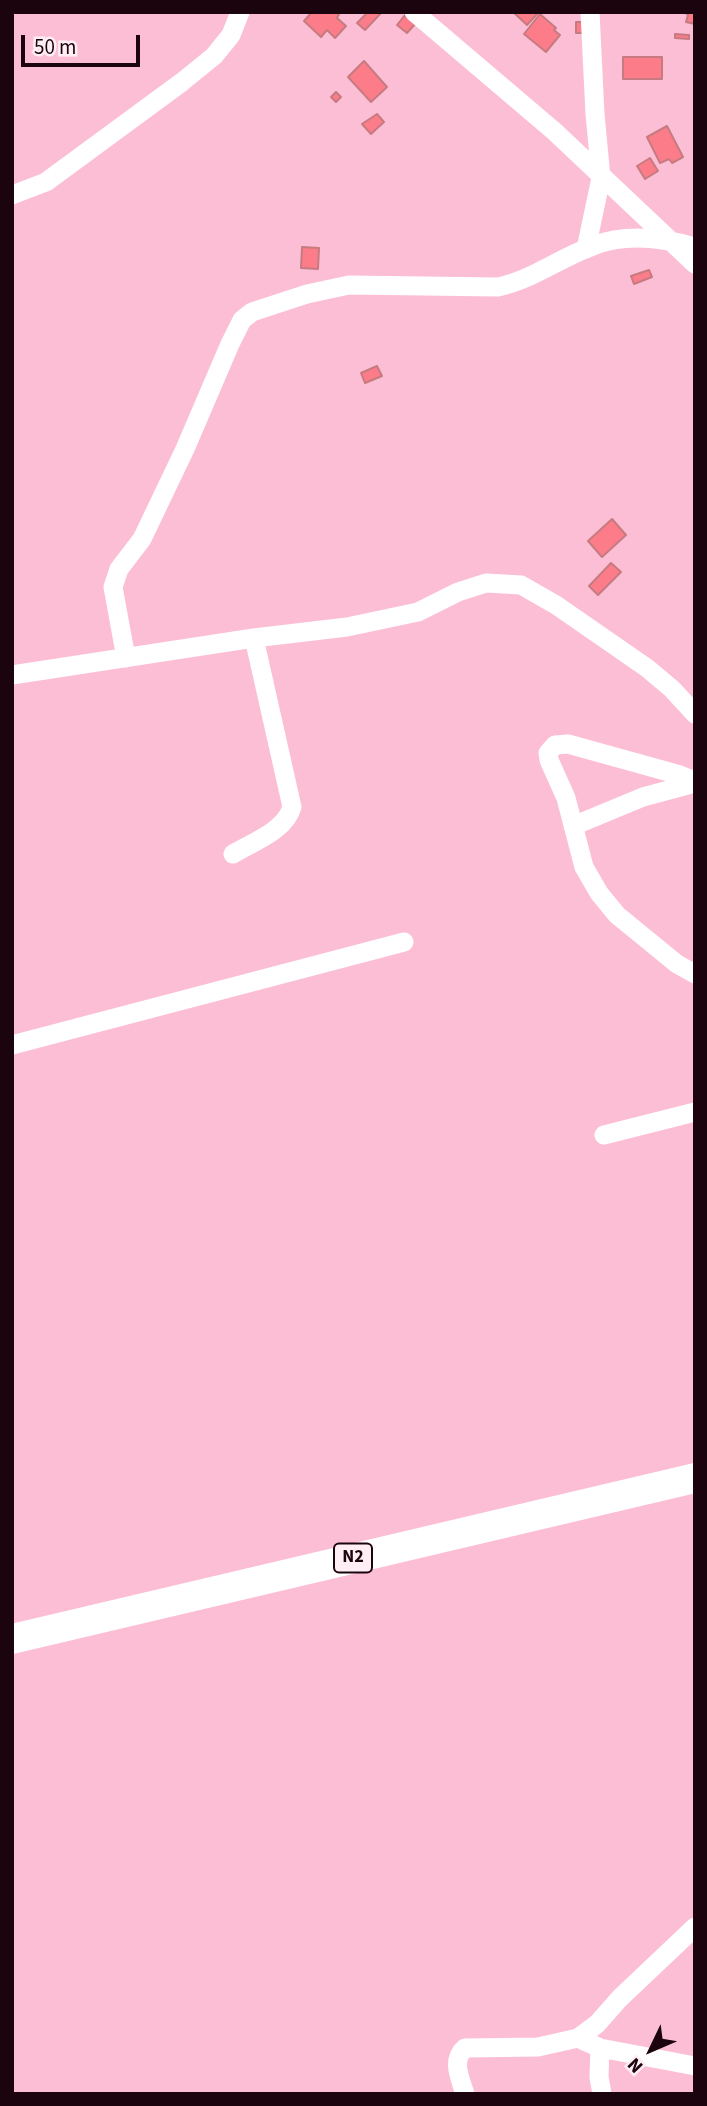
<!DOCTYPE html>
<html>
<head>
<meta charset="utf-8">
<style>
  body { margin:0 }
  #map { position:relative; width:707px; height:2106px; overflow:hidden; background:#fcbed5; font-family:"Source Sans 3",sans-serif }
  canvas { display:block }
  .frame { position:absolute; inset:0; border:14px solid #1c040f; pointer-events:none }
  .north { position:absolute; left:616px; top:2015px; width:70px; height:70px; -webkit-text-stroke:5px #ffeef4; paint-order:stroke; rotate:226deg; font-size:19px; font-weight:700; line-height:28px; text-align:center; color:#1c040f }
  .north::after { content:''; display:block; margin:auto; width:24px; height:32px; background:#1c040f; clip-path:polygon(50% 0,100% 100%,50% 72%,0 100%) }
  .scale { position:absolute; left:21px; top:35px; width:119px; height:32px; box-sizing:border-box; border:4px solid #1c040f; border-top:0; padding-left:9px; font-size:21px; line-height:24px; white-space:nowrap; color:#1c040f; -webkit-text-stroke:5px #ffeef4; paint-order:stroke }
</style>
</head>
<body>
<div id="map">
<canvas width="707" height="2106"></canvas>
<div class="frame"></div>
<div class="north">N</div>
<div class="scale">50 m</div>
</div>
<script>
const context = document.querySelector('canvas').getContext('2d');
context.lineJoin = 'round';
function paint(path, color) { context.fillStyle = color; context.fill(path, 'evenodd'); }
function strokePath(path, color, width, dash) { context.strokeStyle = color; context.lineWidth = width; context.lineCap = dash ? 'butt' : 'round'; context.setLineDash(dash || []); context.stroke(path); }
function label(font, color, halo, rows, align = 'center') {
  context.font = font + ' "Source Sans 3",sans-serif'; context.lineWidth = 6; context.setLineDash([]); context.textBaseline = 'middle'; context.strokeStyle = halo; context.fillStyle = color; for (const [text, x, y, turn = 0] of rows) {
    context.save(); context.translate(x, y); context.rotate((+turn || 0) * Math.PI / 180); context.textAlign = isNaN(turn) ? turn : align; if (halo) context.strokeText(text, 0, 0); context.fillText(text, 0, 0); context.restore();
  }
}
const building = new Path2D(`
  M 312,12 L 340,12 L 337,18 L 346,26 L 335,38 L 327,30 L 321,37 L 304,21 Z
  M 368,12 L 382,12 L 365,30 L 357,23 Z
  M 513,12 L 539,12 L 527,25 Z
  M 684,12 L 695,12 L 695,24 L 686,22 L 688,15 Z
  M 540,14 L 556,28 L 554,30 L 560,35 L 546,52 L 524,34 Z
  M 405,15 L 415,24 L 407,33 L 397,25 Z
  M 576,22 L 585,22 L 585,33 L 576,33 Z
  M 675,34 L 689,35 L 689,39 L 675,38 Z
  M 623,57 L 662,57 L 662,79 L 623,79 Z
  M 364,61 L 387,87 L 371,102 L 348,77 Z
  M 336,92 L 341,97 L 336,102 L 331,97 Z
  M 377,114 L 384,122 L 371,134 L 362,124 Z
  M 667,126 L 683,157 L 672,163 L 669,159 L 660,163 L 647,137 Z
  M 650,158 L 658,171 L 645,179 L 637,166 Z
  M 302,247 L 319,248 L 318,269 L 301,268 Z
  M 649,270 L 652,277 L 634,284 L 631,276 Z
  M 377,366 L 382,376 L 365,383 L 361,373 Z
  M 612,519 L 626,535 L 602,557 L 588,541 Z
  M 611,563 L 621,572 L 598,595 L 589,586 Z`);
const minor = new Path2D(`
  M 414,12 L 554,131 L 695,264
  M 12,195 L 46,182 L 182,82 L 214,56 L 231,35 L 240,12
  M 586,249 L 601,178 L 595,114 L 590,12
  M 126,658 L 113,587 L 119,569 L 142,539 L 185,449 L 230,344 L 242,320 L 252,312 L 307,294 L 349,285 L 498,287 C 534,279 559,258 593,246 C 625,233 663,238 695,247
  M 12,675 L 254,638 L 347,627 L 418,612 L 458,592 L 486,583 L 521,585 L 556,605 L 647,668 L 672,689 L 695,714
  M 695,781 L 680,775 L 568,744 L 555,745 L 548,753 L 549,760 L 566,798 L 584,867 L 599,893 L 617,915 L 677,964 L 695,974
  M 573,826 L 643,797 L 695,783
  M 233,854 C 253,842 285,831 292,807 L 254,638
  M 12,1045 L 404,942
  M 604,1135 L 695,1112
  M 578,2038 L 600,2048 L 695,2066
  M 600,2048 L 599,2077 L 602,2094
  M 465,2094 C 460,2078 451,2060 465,2048 L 538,2047 L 578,2038 L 597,2024 L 620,1998 L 695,1927`);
const primary = new Path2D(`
  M 12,1639 L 695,1478`);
const shields = [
  [353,1558,38]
];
const shieldNames = [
  ["N2",353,1558]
];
paint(building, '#fc7c8a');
strokePath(building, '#c67b81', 2);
strokePath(minor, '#fff', 19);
strokePath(primary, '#fff', 30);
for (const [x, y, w] of shields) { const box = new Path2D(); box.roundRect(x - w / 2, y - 14.5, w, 29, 5); context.fillStyle = '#ffeef4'; context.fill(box); strokePath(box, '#1c040f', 2); }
label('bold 18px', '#1c040f', null, shieldNames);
</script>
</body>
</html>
